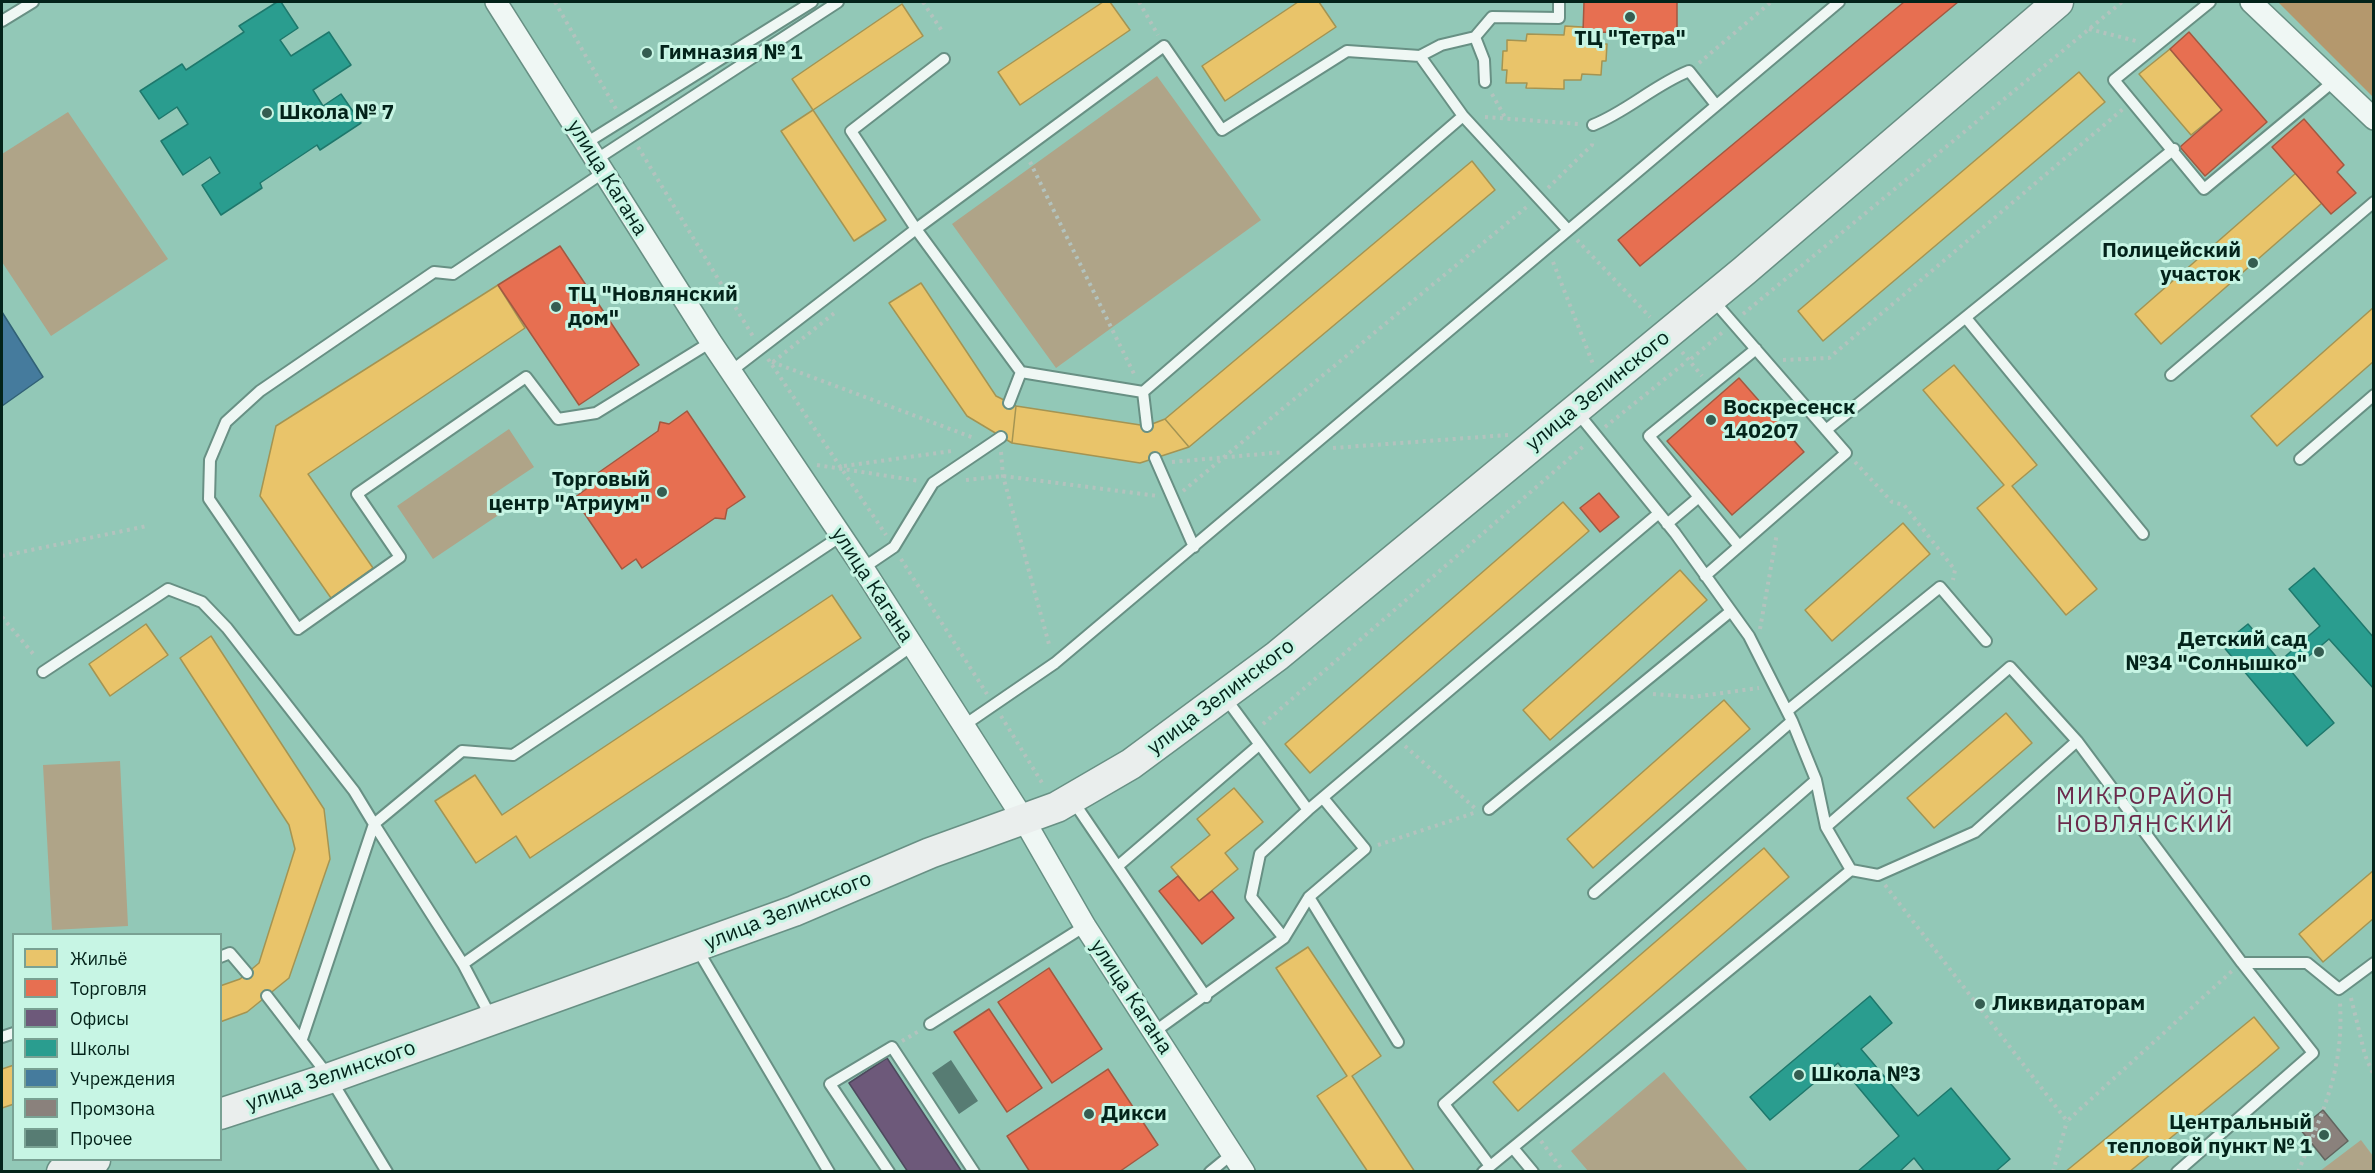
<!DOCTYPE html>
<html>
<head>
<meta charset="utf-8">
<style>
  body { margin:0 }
  #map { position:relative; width:2375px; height:1173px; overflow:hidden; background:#92c8b7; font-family:"IBM Plex Sans",sans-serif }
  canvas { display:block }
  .frame { position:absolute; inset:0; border:3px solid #03231a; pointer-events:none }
  .legend { position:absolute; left:12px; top:933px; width:210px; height:228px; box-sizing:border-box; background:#c7f5e4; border:2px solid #79a193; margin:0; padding:8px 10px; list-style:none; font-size:18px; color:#03231a }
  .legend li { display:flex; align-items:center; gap:12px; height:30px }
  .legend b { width:30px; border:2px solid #79a193 }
</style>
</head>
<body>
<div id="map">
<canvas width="2375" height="1173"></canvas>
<div class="frame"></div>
<ul class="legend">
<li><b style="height:16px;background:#e9c46a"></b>Жильё</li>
<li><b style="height:16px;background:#e76f51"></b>Торговля</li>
<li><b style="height:16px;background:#6d597a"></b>Офисы</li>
<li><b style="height:16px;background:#2a9d8f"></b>Школы</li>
<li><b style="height:16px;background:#457b9d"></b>Учреждения</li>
<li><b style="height:16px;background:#8a817c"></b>Промзона</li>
<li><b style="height:16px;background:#577c73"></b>Прочее</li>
</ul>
</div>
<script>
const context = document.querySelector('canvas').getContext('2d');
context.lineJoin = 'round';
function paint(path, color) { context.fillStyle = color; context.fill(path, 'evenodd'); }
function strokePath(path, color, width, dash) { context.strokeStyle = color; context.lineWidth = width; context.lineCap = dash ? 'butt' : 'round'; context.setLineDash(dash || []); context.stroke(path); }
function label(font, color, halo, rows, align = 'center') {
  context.font = font + ' "IBM Plex Sans",sans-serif'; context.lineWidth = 6; context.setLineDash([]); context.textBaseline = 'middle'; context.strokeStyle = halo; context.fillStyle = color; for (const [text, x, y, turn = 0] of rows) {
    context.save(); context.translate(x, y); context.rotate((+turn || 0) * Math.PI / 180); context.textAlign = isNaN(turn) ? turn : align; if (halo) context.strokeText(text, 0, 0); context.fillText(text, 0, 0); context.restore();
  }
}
const green = new Path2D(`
  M 1157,76 L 1261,220 L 1056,368 L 952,224 Z
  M 68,112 L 168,259 L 51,336 L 2,262 L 2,154 Z
  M 509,429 L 534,467 L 489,497 L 500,514 L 433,559 L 397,506 Z
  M 120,761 L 128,926 L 52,930 L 43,765 Z
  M 1664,1072 L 1748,1171 L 1588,1171 L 1571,1151 Z
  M 2361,1140 L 2373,1156 L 2373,1171 L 2320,1171 Z`);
const forest = new Path2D(`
  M 2278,2 L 2373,2 L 2373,97 Z`);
const homes = new Path2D(`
  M 1103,2 L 1110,2 L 1130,30 L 1020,105 L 998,72 Z
  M 1298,2 L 1319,2 L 1336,27 L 1225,101 L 1202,66 Z
  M 902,4 L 923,36 L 813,110 L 792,79 Z
  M 1565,26 L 1583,27 L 1583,32 L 1602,33 L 1602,44 L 1607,44 L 1606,61 L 1602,61 L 1601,75 L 1582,74 L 1581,80 L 1564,80 L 1564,89 L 1526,88 L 1527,83 L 1506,83 L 1507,70 L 1502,70 L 1503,51 L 1507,51 L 1507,40 L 1526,41 L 1527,34 L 1564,35 Z
  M 2170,49 L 2222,110 L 2191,135 L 2139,74 Z
  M 2079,72 L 2105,102 L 1823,341 L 1798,311 Z
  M 813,110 L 886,220 L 854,241 L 781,131 Z
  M 1472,161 L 1495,190 L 1189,447 L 1165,419 Z
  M 2296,173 L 2322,203 L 2161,344 L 2135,314 Z
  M 921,283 L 996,396 L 1016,406 L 1012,443 L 967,416 L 889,303 Z
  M 498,285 L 525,328 L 308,474 L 373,568 L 331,598 L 260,496 L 276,426 Z
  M 2374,307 L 2374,361 L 2277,446 L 2251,416 Z
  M 1954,365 L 2037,465 L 2012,486 L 2097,589 L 2066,615 L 1977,508 L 2004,485 L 1923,390 Z
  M 1016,406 L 1147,426 L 1165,419 L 1189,447 L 1140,463 L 1012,443 Z
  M 1563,502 L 1589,531 L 1310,773 L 1285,744 Z
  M 1903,523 L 1930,554 L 1832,641 L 1805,610 Z
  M 1680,570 L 1707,600 L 1550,740 L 1523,710 Z
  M 832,595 L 861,638 L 530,858 L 516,836 L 476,863 L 435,801 L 475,775 L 502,815 Z
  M 146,624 L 168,655 L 110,696 L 89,664 Z
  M 211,636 L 324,809 L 330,859 L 289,978 L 247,1012 L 220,1022 L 220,986 L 240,979 L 259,963 L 295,849 L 289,825 L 180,658 Z
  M 1724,700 L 1750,729 L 1593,868 L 1567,839 Z
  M 2006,713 L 2032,743 L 1934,828 L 1907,798 Z
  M 1234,788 L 1263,822 L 1225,853 L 1238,869 L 1199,901 L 1171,867 L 1210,835 L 1197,819 Z
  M 1764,848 L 1789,877 L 1518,1111 L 1493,1082 Z
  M 2374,870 L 2374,918 L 2323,962 L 2299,934 Z
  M 1308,947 L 1381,1056 L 1352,1076 L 1415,1172 L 1368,1172 L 1317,1096 L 1347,1076 L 1276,968 Z
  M 2254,1017 L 2279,1048 L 2257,1067 L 2129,1172 L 2065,1172 Z
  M 14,1065 L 14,1104 L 2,1108 L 2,1069 Z`);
const shops = new Path2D(`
  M 1584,2 L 1677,2 L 1677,33 L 1583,32 Z
  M 1904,2 L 1958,2 L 1640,266 L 1618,240 Z
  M 2189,32 L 2267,122 L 2205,176 L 2180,147 L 2222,110 L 2170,49 Z
  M 2304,119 L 2344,165 L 2337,172 L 2356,193 L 2331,214 L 2272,147 Z
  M 560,246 L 639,365 L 579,405 L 498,285 Z
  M 1739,378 L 1804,452 L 1732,515 L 1667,441 Z
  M 687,411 L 745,497 L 727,509 L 725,519 L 715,518 L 642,568 L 636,559 L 622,569 L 574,498 L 589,487 L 585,482 L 658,431 L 660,422 L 669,424 Z
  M 1599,493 L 1619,517 L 1600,532 L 1580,508 Z
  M 1178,876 L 1199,901 L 1212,891 L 1234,918 L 1202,944 L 1159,891 Z
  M 1049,968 L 1102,1049 L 1052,1083 L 998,1002 Z
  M 989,1009 L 1042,1088 L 1007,1112 L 954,1032 Z
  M 1108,1069 L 1158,1145 L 1119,1172 L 1030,1172 L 1007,1136 Z`);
const offices = new Path2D(`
  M 887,1058 L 962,1172 L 908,1172 L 849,1083 Z`);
const schools = new Path2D(`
  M 277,2 L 281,2 L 298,28 L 280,40 L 291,56 L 329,32 L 351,65 L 313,90 L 323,106 L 341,94 L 361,123 L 320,150 L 317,145 L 260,183 L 262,188 L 221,215 L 202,185 L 220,173 L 210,157 L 183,175 L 161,141 L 188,124 L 177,107 L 159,119 L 140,91 L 182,64 L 186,70 L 244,32 L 239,26 Z
  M 2314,568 L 2374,638 L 2374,689 L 2329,639 L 2291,671 L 2334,723 L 2307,746 L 2222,645 L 2248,624 L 2280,661 L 2320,626 L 2289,589 Z
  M 1870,996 L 1892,1023 L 1861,1049 L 1918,1116 L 1951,1088 L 2010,1159 L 1995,1172 L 1925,1172 L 1914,1158 L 1899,1172 L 1857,1172 L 1899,1136 L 1838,1063 L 1770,1120 L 1750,1097 Z`);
const public = new Path2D(`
  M 2,312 L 43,377 L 2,406 Z`);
const industry = new Path2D(`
  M 2323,1110 L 2348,1141 L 2325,1160 L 2300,1129 Z`);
const building = new Path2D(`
  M 951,1060 L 978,1101 L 959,1114 L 932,1073 Z`);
const path = new Path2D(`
  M 555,2 L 616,109
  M 923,2 L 942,31
  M 1139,2 L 1158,35
  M 2089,29 L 2140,42
  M 1699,63 L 1771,2
  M 1492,94 L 1506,119
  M 1485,117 L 1579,124
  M 638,147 L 754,338
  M 1030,162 L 1135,376
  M 1548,188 L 1592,145 L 1593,139
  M 1577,240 L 1650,317
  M 1553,262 L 1593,364
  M 1743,314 L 2122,2
  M 1682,352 L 1702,376
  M 768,359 L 886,535
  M 1691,359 L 1724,331
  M 1783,360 L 1829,358 L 2123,109
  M 772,362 L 974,438
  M 773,362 L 837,311
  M 1605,427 L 1686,362
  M 1333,448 L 1508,435
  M 1001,452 L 1003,476 L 1050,648
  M 1172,462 L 1284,452
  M 1855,462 L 1892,502 L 1904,505 L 1955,570 L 1953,580
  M 817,465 L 920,481
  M 844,466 L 952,451
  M 966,480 L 1003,476 L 1158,496
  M 1183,491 L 1529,205
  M 2,556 L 147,526
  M 901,559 L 987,694
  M 2,617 L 35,656
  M 1760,629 L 1777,533
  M 1653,694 L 1693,697 L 1759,688
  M 1001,716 L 1044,786
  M 1263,724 L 1586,444
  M 1405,746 L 1476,809
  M 1378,845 L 1477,812
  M 1885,885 L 2067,1121 L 2232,971
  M 2351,998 L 2365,1055 L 2374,1076
  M 902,1041 L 919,1031
  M 1541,1141 L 1564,1172
  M 2053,1172 L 2067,1121
  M 2298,1172 C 2323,1111 2344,1070 2340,1003`);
const lane = new Path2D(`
  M 2210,2 L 2114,80 L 2204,189 L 2334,81
  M 2,21 L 33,2
  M 1475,37 L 1484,60 L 1485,82
  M 944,59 L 851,131 L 916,229 L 1164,46 L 1222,130 L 1347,51 L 1420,56 L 1441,45 L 1475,37 L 1492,17 L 1559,18 L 1559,2
  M 1463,116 L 1568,230
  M 1593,125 C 1628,111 1654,85 1689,71 L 1716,105
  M 586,143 L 812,2
  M 597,159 L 838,2
  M 604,172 L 453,274 L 434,272 L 260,391 L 226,422 L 210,460 L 209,499 L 298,629 L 400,557 L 357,494 L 526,377 L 558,419 L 596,413 L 711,342
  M 1966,318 L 2143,534
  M 730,372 L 916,229 L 1021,372 L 1143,392 L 1463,116 L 1420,56
  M 2171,375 L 2374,202
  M 1143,392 L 1147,426
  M 1009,403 L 1021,372
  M 1577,412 L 1675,533 L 1749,636 L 1792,721 L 1816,780 L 1826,827 L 1851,870 L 1878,875 L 1975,832 L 2077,741 L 2242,963 L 2313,1053 L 2177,1172
  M 1826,430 L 2174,149
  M 1155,458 L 1194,547
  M 2300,459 L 2374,395
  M 1667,524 L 1699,497
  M 1739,546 L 1649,436 L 1756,349
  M 863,568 L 894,547 L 933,483 L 1001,437
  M 1705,576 L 1846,453 L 1713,300
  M 43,672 L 168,589 L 202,602 L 227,628 L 354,791 L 374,824 L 302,1039
  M 1224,696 L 1308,810 L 1659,513
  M 1787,711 L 1940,587 L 1986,641
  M 963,726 L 1055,663 L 1839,2
  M 1073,801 L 1206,997
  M 1489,809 L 1731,611
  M 1826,827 L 2010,667 L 2077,741
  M 1118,866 L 1259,745
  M 1594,893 L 1792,721
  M 1309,897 L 1398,1042
  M 1284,938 L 1251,897 L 1260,854 L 1308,810
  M 696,947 L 829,1172
  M 220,957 L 230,953 L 247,973
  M 2242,963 L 2307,963 L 2339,989 L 2374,963
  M 463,964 L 912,646
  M 267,996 L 330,1078 L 387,1172
  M 492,1019 L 463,964 L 374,824 L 462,751 L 513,755 L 841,536
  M 930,1024 L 1085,926
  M 1154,1032 L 1284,938 L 1309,897 L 1365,849 L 1323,798
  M 2,1037 L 14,1033
  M 1513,1148 L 1533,1172
  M 1490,1166 L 1444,1104 L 1816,780
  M 889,1172 L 830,1084 L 892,1047 L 974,1172
  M 1210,1172 L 1232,1154
  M 1483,1172 L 1851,870`);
const street = new Path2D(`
  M 496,2 L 711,342 L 863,568 L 1024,820 L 1085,926 L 1244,1172
  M 2251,2 L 2374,119`);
const secondary = new Path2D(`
  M 220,1114 L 330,1078 L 794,911 L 930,853 L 1057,807 L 1131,764 L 1277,656 L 1744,271 L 2058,2
  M 62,1172 L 95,1160`);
const markers = [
  [1630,17,6,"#355d51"],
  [647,53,6,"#355d51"],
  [267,113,6,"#355d51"],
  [2253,263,6,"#355d51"],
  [556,307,6,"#355d51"],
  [1711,420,6,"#355d51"],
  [662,492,6,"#355d51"],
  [2319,652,6,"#355d51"],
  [1980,1004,6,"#355d51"],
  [1799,1075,6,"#355d51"],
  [1089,1114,6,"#355d51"],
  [2324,1135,6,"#355d51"]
];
const poiNames = [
  ["ТЦ \"Тетра\"",1630,39,"center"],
  ["Гимназия № 1",659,53],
  ["Школа № 7",279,113],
  ["Полицейский",2241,251,"right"],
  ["участок",2241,275,"right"],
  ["ТЦ \"Новлянский",568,295],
  ["дом\"",568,319],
  ["Воскресенск",1723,408],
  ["140207",1723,432],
  ["Торговый",650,480,"right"],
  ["центр \"Атриум\"",650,504,"right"],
  ["Детский сад",2307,640,"right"],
  ["№34 \"Солнышко\"",2307,664,"right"],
  ["Ликвидаторам",1992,1004],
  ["Школа №3",1811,1075],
  ["Дикси",1101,1114],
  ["Центральный",2312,1123,"right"],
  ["тепловой пункт № 1",2312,1147,"right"]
];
const streetNames = [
  ["улица Кагана",607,178,58],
  ["улица Зелинского",1598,391,-39],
  ["улица Кагана",872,585,57],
  ["улица Зелинского",1221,697,-37],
  ["улица Зелинского",788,911,-22],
  ["улица Кагана",1131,997,57],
  ["улица Зелинского",331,1076,-19]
];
const quarterNames = [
  ["МИКРОРАЙОН",2145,797],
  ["НОВЛЯНСКИЙ",2145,825]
];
paint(green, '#afa488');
paint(forest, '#b4986d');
paint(homes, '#e9c46a');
strokePath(homes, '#a49452', 1.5);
paint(shops, '#e76f51');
strokePath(shops, '#a35840', 1.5);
paint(offices, '#6d597a');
strokePath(offices, '#4d495d', 1.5);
paint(schools, '#2a9d8f');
strokePath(schools, '#1e786c', 1.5);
paint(public, '#457b9d');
strokePath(public, '#316176', 1.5);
paint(industry, '#8a817c');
strokePath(industry, '#62655f', 1.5);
paint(building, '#577c73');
strokePath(lane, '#689084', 14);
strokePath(street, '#689084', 24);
strokePath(secondary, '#689084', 33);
strokePath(path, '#b3c3be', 4, [3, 4.5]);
strokePath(lane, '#eff7f4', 10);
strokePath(street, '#eff7f4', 21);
strokePath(secondary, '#eaeeed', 30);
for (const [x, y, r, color] of markers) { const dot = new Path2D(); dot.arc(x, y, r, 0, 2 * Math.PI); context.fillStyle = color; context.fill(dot); strokePath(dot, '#c7f5e4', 2); }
label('bold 21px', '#03231a', '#c7f5e4', poiNames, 'left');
label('21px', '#03231a', '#c7f5e4', streetNames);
context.letterSpacing = '1.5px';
label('24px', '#6b2b4c', '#c7f5e4', quarterNames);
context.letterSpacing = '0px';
</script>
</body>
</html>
